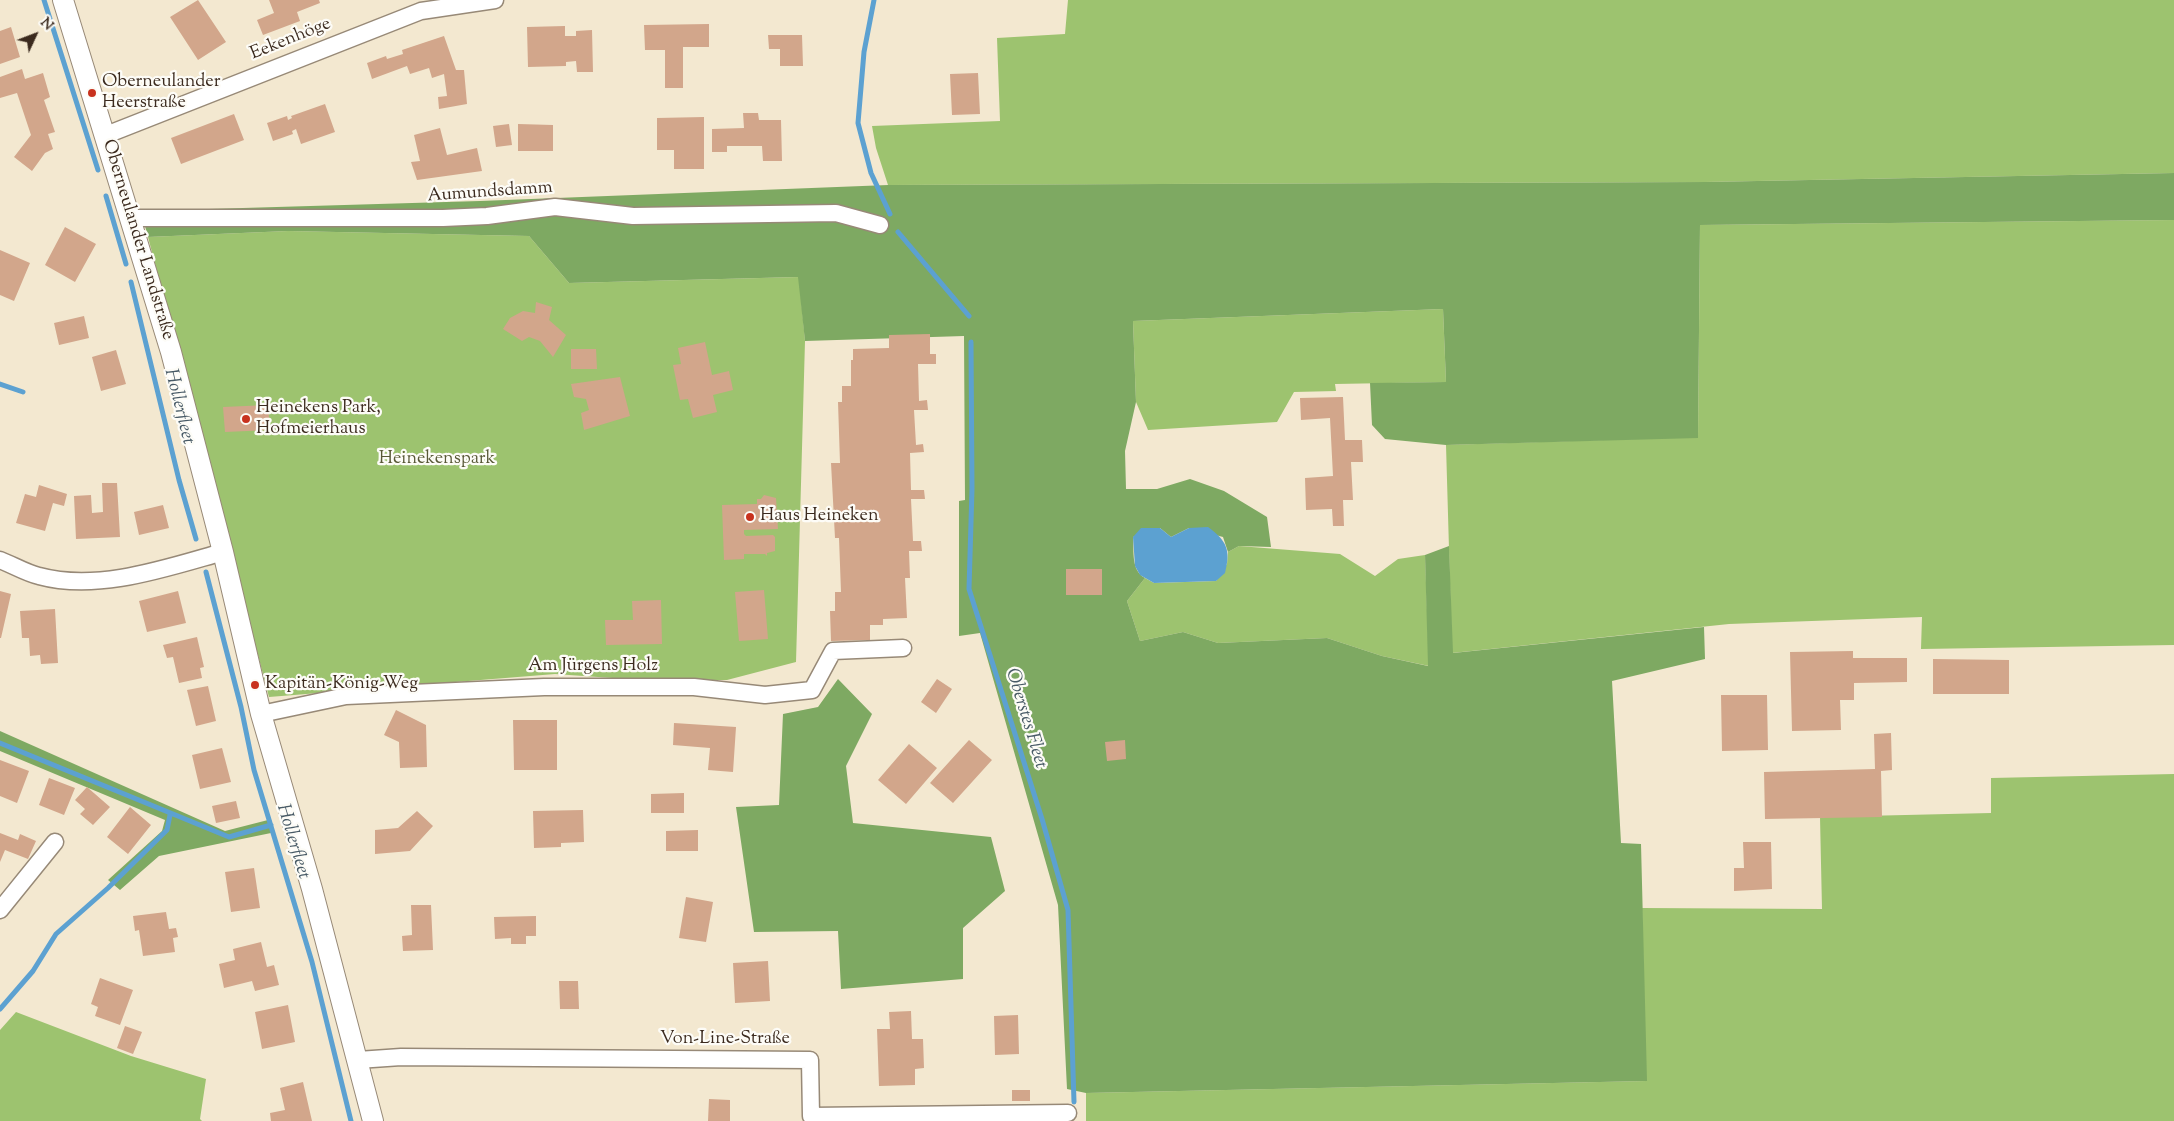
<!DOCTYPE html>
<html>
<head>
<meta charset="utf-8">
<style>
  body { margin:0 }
  #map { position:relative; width:2174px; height:1121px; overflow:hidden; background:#f3e8d0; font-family:"Sorts Mill Goudy",serif }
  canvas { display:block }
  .north { position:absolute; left:10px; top:10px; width:50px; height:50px; -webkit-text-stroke:4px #fdfcf7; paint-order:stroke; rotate:47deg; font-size:14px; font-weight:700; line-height:20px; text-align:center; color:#3b2a1e }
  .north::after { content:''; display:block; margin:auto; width:18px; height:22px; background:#3b2a1e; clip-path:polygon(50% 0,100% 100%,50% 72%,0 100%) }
</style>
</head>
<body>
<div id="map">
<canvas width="2174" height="1121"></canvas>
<div class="north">N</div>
</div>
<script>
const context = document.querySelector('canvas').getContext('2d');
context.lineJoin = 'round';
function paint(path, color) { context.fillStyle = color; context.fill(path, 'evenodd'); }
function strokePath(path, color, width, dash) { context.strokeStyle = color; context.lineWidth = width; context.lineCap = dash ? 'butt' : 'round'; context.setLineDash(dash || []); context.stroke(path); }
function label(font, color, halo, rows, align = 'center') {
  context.font = font + ' "Sorts Mill Goudy",serif'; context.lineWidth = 4.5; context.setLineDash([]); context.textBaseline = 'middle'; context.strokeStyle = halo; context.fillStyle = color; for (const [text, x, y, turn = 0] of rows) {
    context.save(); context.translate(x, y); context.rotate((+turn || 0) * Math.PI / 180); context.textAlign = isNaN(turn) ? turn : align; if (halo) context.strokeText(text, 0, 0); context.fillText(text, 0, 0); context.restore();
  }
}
const green = new Path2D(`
  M 1068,0 L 2174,0 L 2174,173 L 1705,182 L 888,185 L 876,148 L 872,126 L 1000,121 L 997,38 L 1065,34 Z
  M 2174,220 L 2174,645 L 1921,649 L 1922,617 L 1729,624 L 1452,653 L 1446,445 L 1698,437 L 1700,225 Z
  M 288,231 L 529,236 L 569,283 L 799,277 L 805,341 L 796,662 L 727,680 L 641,680 L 555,674 L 269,697 L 148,237 Z
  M 1443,309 L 1446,382 L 1335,384 L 1336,391 L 1294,392 L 1277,422 L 1148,430 L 1136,402 L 1133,321 Z
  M 1239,546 L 1340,554 L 1375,576 L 1398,559 L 1425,555 L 1429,666 L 1382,656 L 1327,638 L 1218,643 L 1183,632 L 1140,641 L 1127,601 L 1145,578 L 1154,583 L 1216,581 L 1227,564 L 1228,552 Z
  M 2174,774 L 2174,1121 L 1086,1121 L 1086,1093 L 1646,1081 L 1642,908 L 1822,909 L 1820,817 L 1991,813 L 1991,778 Z
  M 16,1012 L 131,1056 L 206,1079 L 200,1119 L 202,1121 L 0,1121 L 0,1030 Z`);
const forest = new Path2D(`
  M 2174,173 L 2174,220 L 1700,225 L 1698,438 L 1446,445 L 1385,439 L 1372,425 L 1370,383 L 1446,382 L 1443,309 L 1133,321 L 1136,402 L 1125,451 L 1126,489 L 1157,489 L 1190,479 L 1224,491 L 1267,517 L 1271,547 L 1239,546 L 1228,552 L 1223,537 L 1189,528 L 1171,537 L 1160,528 L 1133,537 C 1134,551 1131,571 1145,578 L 1127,601 L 1140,641 L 1183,632 L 1218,643 L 1327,638 L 1382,656 L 1428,666 L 1425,555 L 1449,546 L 1453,653 L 1704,627 L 1705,659 L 1612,681 L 1621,843 L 1641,844 L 1647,1081 L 1086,1093 L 1067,1089 L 1058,905 L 980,633 L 959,636 L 959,501 L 965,500 L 964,336 L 805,341 L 798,277 L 569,283 L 529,236 L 288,231 L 148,237 L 141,211 L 480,201 L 888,185 L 1705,182 Z
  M 838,679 L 872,714 L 846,766 L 853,823 L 991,837 L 1005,891 L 963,928 L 963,979 L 841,989 L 838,931 L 754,932 L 736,807 L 779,805 L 783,714 L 818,707 Z
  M 0,731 L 225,831 L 268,820 L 271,833 L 159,856 L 120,890 L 108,880 L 162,831 L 165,820 L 0,751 Z`);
const water = new Path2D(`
  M 1208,527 C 1227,541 1231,550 1225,573 L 1216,581 L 1154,583 L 1140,575 L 1135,566 L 1133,537 L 1141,528 L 1160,528 L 1171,537 L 1189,528 Z`);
const stream = new Path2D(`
  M 44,0 L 98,170
  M 874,0 L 864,52 L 858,123 L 871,173 L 890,214
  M 106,196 L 126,264
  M 898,232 L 969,316
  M 131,282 L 179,480 L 196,539
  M 971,342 L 972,489 L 969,589 L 1042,819 L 1068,910 L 1074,1102
  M 0,384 L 23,392
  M 206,572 L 241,707 L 254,770 L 312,962 L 351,1121
  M 0,743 L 229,837 L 271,825
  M 0,1009 L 33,971 L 56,934 L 108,888 L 167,830 L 170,815`);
const building = new Path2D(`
  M 198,0 L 226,42 L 198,60 L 170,17 Z
  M 269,0 L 319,0 L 320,3 L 297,12 L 300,21 L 263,35 L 257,20 L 274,13 Z
  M 709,24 L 709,47 L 683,47 L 683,88 L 665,88 L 665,50 L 645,50 L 644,25 Z
  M 565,26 L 565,36 L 576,36 L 576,31 L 592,30 L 593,72 L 577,72 L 576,61 L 566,62 L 566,66 L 528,67 L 527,27 Z
  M 11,27 L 20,57 L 0,64 L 0,31 Z
  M 768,35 L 802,35 L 803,66 L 780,66 L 780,49 L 769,49 Z
  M 444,36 L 456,70 L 464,70 L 467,104 L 439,109 L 438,97 L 447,96 L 444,74 L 432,78 L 429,68 L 410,74 L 407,66 L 372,79 L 367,63 L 386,56 L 387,59 L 403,54 L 402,50 Z
  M 22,69 L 25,79 L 43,73 L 50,97 L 44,100 L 55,132 L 48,134 L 53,149 L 45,153 L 32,171 L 14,157 L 31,135 L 17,93 L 0,98 L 0,77 Z
  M 978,73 L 980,114 L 952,115 L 950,74 Z
  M 325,104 L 335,132 L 301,144 L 296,129 L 292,131 L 293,134 L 273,141 L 267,123 L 287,116 L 288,120 L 292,118 L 291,116 Z
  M 743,113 L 758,113 L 759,120 L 781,120 L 782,161 L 763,161 L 762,146 L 727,146 L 727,152 L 712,152 L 712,129 L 744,128 Z
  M 234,114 L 244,140 L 181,164 L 171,138 Z
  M 704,117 L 704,169 L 674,169 L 674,150 L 657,150 L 657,118 Z
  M 509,124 L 512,145 L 496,147 L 493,126 Z
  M 518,124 L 553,125 L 553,151 L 518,151 Z
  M 440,128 L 447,155 L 477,148 L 482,171 L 417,180 L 411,162 L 420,161 L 414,135 Z
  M 65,227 L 96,244 L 75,282 L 45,265 Z
  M 0,250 L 30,263 L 14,301 L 0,295 Z
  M 536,302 L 552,307 L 549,320 L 566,335 L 553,357 L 540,341 L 529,337 L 522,341 L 503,329 L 510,318 L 523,311 L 535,313 Z
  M 84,316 L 89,338 L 59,345 L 54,323 Z
  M 930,334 L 930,354 L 936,354 L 936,364 L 918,364 L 919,401 L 927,400 L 928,410 L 914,410 L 916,445 L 923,444 L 924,452 L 910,453 L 911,490 L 924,490 L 925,499 L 911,499 L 913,541 L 921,541 L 922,551 L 909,551 L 910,578 L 905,578 L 907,618 L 883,619 L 883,625 L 870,625 L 870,640 L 831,641 L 830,611 L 835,611 L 835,592 L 841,592 L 839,538 L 835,538 L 831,463 L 840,463 L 838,402 L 842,402 L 842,386 L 851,386 L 851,360 L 853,360 L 853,349 L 889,348 L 889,335 Z
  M 705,342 L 712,375 L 729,371 L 733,390 L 713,395 L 717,412 L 693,418 L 688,399 L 680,400 L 673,365 L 681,364 L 678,348 Z
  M 571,349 L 596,349 L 597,369 L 571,369 Z
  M 116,350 L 126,384 L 101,391 L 92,357 Z
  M 620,377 L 630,416 L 584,430 L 581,413 L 589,410 L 586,399 L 574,397 L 571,384 Z
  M 1343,397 L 1345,440 L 1362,440 L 1363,462 L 1351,462 L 1353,500 L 1343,500 L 1344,526 L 1333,526 L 1332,509 L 1306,510 L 1305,478 L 1333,476 L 1330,418 L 1301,420 L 1300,398 Z
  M 268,405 L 270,430 L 225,432 L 223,407 Z
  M 102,483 L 117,483 L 120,537 L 76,539 L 74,496 L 91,495 L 92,513 L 103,512 Z
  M 39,485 L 67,494 L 64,506 L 53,503 L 45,531 L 16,523 L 25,494 L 36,497 Z
  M 764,495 L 776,498 L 778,529 L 744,530 L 744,534 L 746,536 L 773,535 L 775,537 L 775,551 L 767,553 L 767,556 L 765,554 L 744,554 L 744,559 L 724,560 L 722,505 L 757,504 L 757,499 L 761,499 Z
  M 163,505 L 169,528 L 139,535 L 134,512 Z
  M 1066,569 L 1102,569 L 1102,595 L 1066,595 Z
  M 764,590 L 768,639 L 739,641 L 735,592 Z
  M 0,591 L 11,594 L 1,638 L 0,638 Z
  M 178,591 L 186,623 L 147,632 L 139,601 Z
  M 661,600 L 662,644 L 606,645 L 605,620 L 633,620 L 632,601 Z
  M 55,609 L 58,663 L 41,664 L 40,655 L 30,656 L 29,638 L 22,638 L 20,611 Z
  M 197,637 L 204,667 L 200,668 L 202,678 L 179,683 L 173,657 L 167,658 L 163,645 Z
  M 1853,651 L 1853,658 L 1907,658 L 1907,682 L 1854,683 L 1854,700 L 1840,700 L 1841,730 L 1792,731 L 1790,652 Z
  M 1933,659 L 2009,660 L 2009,694 L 1933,694 Z
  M 937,679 L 952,689 L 936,713 L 921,702 Z
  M 208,686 L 216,721 L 196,726 L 187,690 Z
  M 1721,695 L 1767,695 L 1768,750 L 1722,751 Z
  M 396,710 L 426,725 L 427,767 L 400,768 L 399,742 L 384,735 Z
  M 513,720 L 557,720 L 557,770 L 514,770 Z
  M 674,723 L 736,727 L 733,772 L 708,770 L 710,748 L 673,745 Z
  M 1891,733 L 1892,770 L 1881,771 L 1882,817 L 1765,819 L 1764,772 L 1875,769 L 1874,734 Z
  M 969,740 L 992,760 L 953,803 L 930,783 Z
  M 1125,740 L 1126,759 L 1107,761 L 1105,742 Z
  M 909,744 L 937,768 L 906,804 L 878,780 Z
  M 222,748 L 231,782 L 200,789 L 192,755 Z
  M 0,760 L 29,771 L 17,803 L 0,796 Z
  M 49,778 L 75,788 L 64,815 L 39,805 Z
  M 87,787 L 110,807 L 93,825 L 80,814 L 85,809 L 75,800 Z
  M 684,793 L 684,813 L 651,813 L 651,794 Z
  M 236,801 L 240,818 L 216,823 L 212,806 Z
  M 130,807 L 151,825 L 128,854 L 107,837 Z
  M 583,810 L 584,842 L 561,843 L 561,847 L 534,848 L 533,811 Z
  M 417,811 L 433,826 L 410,851 L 375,854 L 375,830 L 398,828 Z
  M 698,830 L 698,851 L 666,851 L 666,831 Z
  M 0,833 L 18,840 L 20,834 L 36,841 L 28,859 L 5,850 L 0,862 Z
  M 1743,842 L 1771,842 L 1772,889 L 1734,891 L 1734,868 L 1744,868 Z
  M 254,868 L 260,908 L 231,912 L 225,872 Z
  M 686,897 L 713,902 L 706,942 L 679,938 Z
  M 411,905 L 431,905 L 433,950 L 403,951 L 402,936 L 412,935 Z
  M 166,912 L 169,929 L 176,928 L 178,937 L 173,938 L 175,952 L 143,956 L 139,930 L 135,931 L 133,916 Z
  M 536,916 L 536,936 L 526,936 L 526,944 L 511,944 L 511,938 L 495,939 L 494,917 Z
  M 261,942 L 267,967 L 274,965 L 279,985 L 255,991 L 252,981 L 224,988 L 219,964 L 235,960 L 233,949 Z
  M 768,961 L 770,1001 L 735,1003 L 733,963 Z
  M 100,978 L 133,990 L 120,1025 L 95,1016 L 98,1007 L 91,1004 Z
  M 559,981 L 578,981 L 579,1009 L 560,1009 Z
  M 288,1005 L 295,1042 L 262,1049 L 255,1012 Z
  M 911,1011 L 912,1039 L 923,1039 L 924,1068 L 915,1069 L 915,1085 L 879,1086 L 877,1029 L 890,1029 L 889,1012 Z
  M 1018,1015 L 1019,1054 L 995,1055 L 994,1016 Z
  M 125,1026 L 142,1032 L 133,1054 L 117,1048 Z
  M 303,1082 L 312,1121 L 271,1121 L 270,1113 L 285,1110 L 280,1088 Z
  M 1012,1090 L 1030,1090 L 1030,1101 L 1012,1101 Z
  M 709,1099 L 730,1100 L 730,1121 L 708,1121 Z`);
const minor = new Path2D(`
  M 106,135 L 421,11 L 495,0
  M 131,218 L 443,218 L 487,216 L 555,207 L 633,216 L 836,213 L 880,225
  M 0,560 C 13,565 26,573 39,576 C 98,592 166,568 223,552
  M 261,714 L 346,696 L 544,687 L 694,687 L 765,695 L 812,690 L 833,651 L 903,648
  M 0,910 L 55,842
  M 358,1060 L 401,1057 L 810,1060 L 811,1116 L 1068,1113`);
const tertiary = new Path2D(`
  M 63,0 L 171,352 L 223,552 L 261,714 L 312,889 L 373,1121`);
const markers = [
  [92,93,5,"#c8321e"],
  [246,419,5,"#c8321e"],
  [750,517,5,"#c8321e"],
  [255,685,5,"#c8321e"]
];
const streetNames = [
  ["Eekenhöge",291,40,-22],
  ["Aumundsdamm",490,193,-4],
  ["Oberneulander Landstraße",137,240,73],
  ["Am Jürgens Holz",593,667],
  ["Von-Line-Straße",725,1040]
];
const poiNames = [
  ["Oberneulander",102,83],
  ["Heerstraße",102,104],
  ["Heinekens Park,",256,409],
  ["Hofmeierhaus",256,430],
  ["Haus Heineken",760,517],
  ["Kapitän-König-Weg",265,685]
];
const parkNames = [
  ["Heinekenspark",437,460]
];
const waterNames = [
  ["Hollerfleet",178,407,76],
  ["Oberstes Fleet",1025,719,73],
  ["Hollerfleet",292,842,73]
];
paint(green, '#9dc36f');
paint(forest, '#7ea962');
paint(water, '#5ca1d1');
strokePath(stream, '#5ca1d1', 5);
paint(building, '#d2a68b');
strokePath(minor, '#978977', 19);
strokePath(tertiary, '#978977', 22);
strokePath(minor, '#fff', 16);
strokePath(tertiary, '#fff', 20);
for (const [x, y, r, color] of markers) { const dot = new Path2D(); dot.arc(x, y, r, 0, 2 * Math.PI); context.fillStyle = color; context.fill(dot); strokePath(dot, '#fdfcf7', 2); }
label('18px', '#3b2a1e', '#fdfcf7', streetNames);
label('18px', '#3b2a1e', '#fdfcf7', poiNames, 'left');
label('18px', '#585836', '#fdfcf7', parkNames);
label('italic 19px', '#485a66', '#fdfcf7', waterNames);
</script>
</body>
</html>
